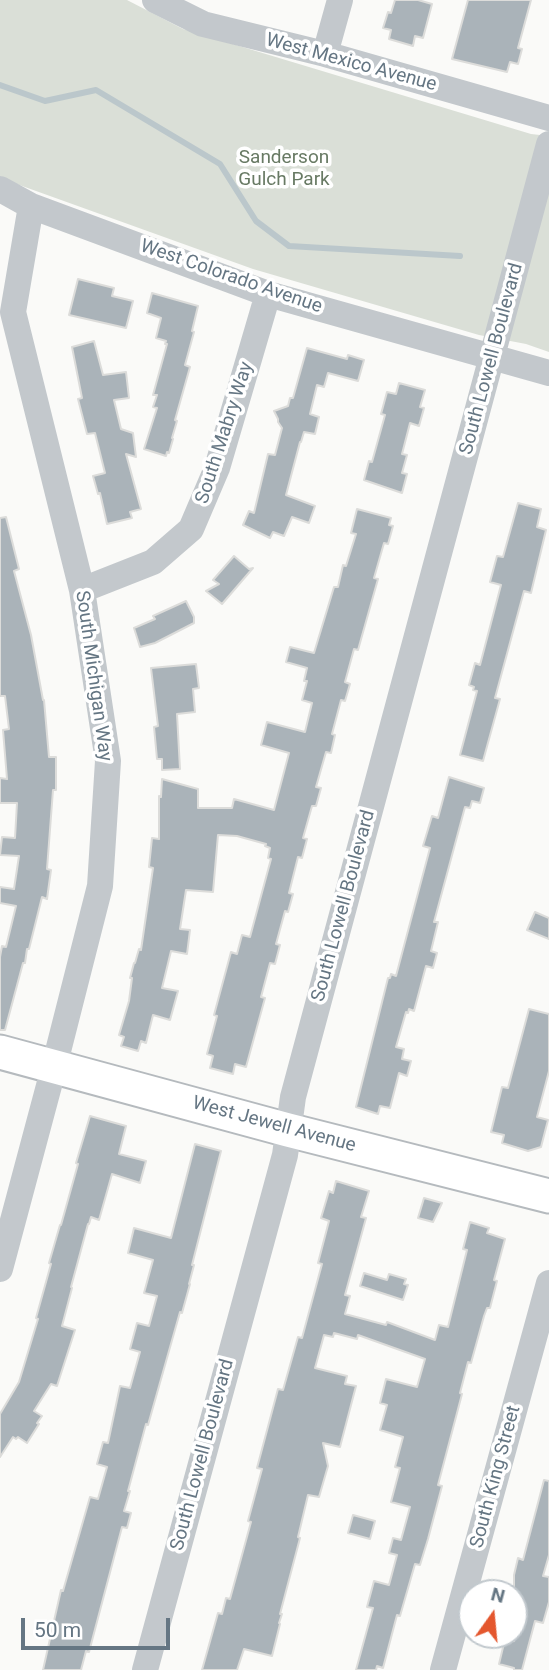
<!DOCTYPE html>
<html>
<head>
<meta charset="utf-8">
<style>
  body { margin:0 }
  #map { position:relative; width:549px; height:1670px; overflow:hidden; background:#fafaf8; font-family:Roboto,sans-serif }
  canvas { display:block }
  .north { position:absolute; left:458px; top:1579px; width:70px; height:70px; box-sizing:border-box; background:#fff; border:2px solid #c1c8cd; border-radius:50%; rotate:15deg; font-size:19px; font-weight:700; line-height:28px; text-align:center; color:#657683 }
  .north::after { content:''; display:block; margin:auto; width:24px; height:32px; background:#e4572e; clip-path:polygon(50% 0,100% 100%,50% 72%,0 100%) }
  .scale { position:absolute; left:21px; top:1618px; width:149px; height:32px; box-sizing:border-box; border:4px solid #657683; border-top:0; padding-left:9px; font-size:21px; line-height:24px; white-space:nowrap; color:#657683; -webkit-text-stroke:5px #fff; paint-order:stroke }
</style>
</head>
<body>
<div id="map">
<canvas width="549" height="1670"></canvas>
<div class="north">N</div>
<div class="scale">50 m</div>
</div>
<script>
const context = document.querySelector('canvas').getContext('2d');
context.lineJoin = 'round';
function paint(path, color) { context.fillStyle = color; context.fill(path, 'evenodd'); }
function strokePath(path, color, width, dash) { context.strokeStyle = color; context.lineWidth = width; context.lineCap = dash ? 'butt' : 'round'; context.setLineDash(dash || []); context.stroke(path); }
function label(font, color, halo, rows, align = 'center') {
  context.font = font + ' Roboto,sans-serif'; context.lineWidth = 7; context.setLineDash([]); context.textBaseline = 'middle'; context.strokeStyle = halo; context.fillStyle = color; for (const [text, x, y, turn = 0] of rows) {
    context.save(); context.translate(x, y); context.rotate((+turn || 0) * Math.PI / 180); context.textAlign = isNaN(turn) ? turn : align; if (halo) context.strokeText(text, 0, 0); context.fillText(text, 0, 0); context.restore();
  }
}
const green = new Path2D(`
  M 0,0 L 127,0 L 183,29 L 531,134 L 549,136 L 549,352 L 526,344 L 479,335 L 253,269 L 11,182 L 0,176 Z`);
const stream = new Path2D(`
  M 0,85 L 45,101 L 96,90 L 220,164 L 256,221 L 289,246 L 460,256`);
const building = new Path2D(`
  M 395,0 L 418,0 L 432,4 L 423,38 L 415,36 L 413,46 L 389,39 L 391,30 L 383,28 L 388,12 L 391,13 Z
  M 468,0 L 531,0 L 518,48 L 522,49 L 518,64 L 510,62 L 507,72 L 452,59 Z
  M 78,279 L 114,288 L 112,296 L 133,301 L 126,328 L 69,315 Z
  M 152,293 L 198,306 L 192,331 L 194,332 L 185,365 L 190,367 L 175,420 L 177,421 L 172,438 L 173,439 L 169,453 L 167,452 L 166,456 L 144,449 L 157,408 L 153,407 L 157,395 L 153,395 L 167,344 L 165,344 L 166,341 L 156,338 L 161,318 L 147,313 Z
  M 94,341 L 103,375 L 126,372 L 129,398 L 114,400 L 121,429 L 133,433 L 136,457 L 126,454 L 141,509 L 130,512 L 132,518 L 107,524 L 100,493 L 98,494 L 93,476 L 105,473 L 95,433 L 87,434 L 78,399 L 82,398 L 72,347 Z
  M 307,348 L 347,359 L 348,355 L 364,360 L 358,381 L 328,373 L 324,387 L 317,385 L 310,414 L 319,417 L 315,434 L 304,432 L 301,442 L 300,442 L 286,495 L 315,506 L 309,523 L 292,517 L 284,536 L 273,532 L 270,538 L 243,525 L 249,511 L 254,513 L 268,454 L 275,455 L 282,428 L 278,422 L 278,419 L 274,411 L 288,406 L 290,398 L 293,398 Z
  M 399,383 L 425,390 L 420,407 L 424,408 L 419,426 L 410,423 L 402,454 L 407,455 L 402,473 L 407,474 L 402,493 L 364,480 L 369,461 L 372,462 L 385,415 L 381,414 L 387,392 L 396,394 Z
  M 518,503 L 541,509 L 537,527 L 546,530 L 531,593 L 524,591 L 495,698 L 500,699 L 483,761 L 460,755 L 477,691 L 473,690 L 474,687 L 469,685 L 475,663 L 480,665 L 501,585 L 490,582 L 497,556 L 503,557 Z
  M 357,509 L 391,518 L 389,525 L 393,526 L 388,544 L 384,543 L 374,578 L 378,579 L 358,650 L 354,649 L 345,682 L 350,684 L 345,701 L 341,700 L 332,734 L 335,735 L 331,753 L 326,752 L 316,787 L 321,788 L 316,806 L 312,806 L 303,838 L 307,839 L 302,858 L 298,857 L 289,893 L 293,894 L 288,912 L 285,911 L 276,944 L 280,945 L 275,964 L 270,963 L 261,997 L 265,998 L 246,1067 L 235,1064 L 233,1074 L 210,1068 L 213,1056 L 207,1054 L 217,1016 L 214,1015 L 231,952 L 237,954 L 242,935 L 250,937 L 271,859 L 268,858 L 270,848 L 265,846 L 266,844 L 237,836 L 218,835 L 213,892 L 186,890 L 180,929 L 190,930 L 187,954 L 171,951 L 162,988 L 178,991 L 170,1020 L 153,1015 L 146,1043 L 141,1041 L 138,1051 L 121,1046 L 124,1037 L 119,1035 L 129,1001 L 132,978 L 130,978 L 134,963 L 135,963 L 139,949 L 141,950 L 153,868 L 149,867 L 152,838 L 159,839 L 159,796 L 161,797 L 162,779 L 198,789 L 198,808 L 232,808 L 234,799 L 274,810 L 289,753 L 261,745 L 267,722 L 305,732 L 312,703 L 302,700 L 307,681 L 304,681 L 307,668 L 286,662 L 290,647 L 314,653 L 334,587 L 338,587 L 343,565 L 346,566 L 356,534 L 351,533 Z
  M 6,517 L 19,569 L 14,571 L 31,635 L 43,700 L 44,700 L 49,757 L 56,757 L 56,790 L 53,790 L 47,869 L 51,870 L 47,899 L 42,897 L 29,949 L 27,949 L 25,963 L 23,963 L 5,1030 L 0,1030 L 0,957 L 2,946 L 6,947 L 16,906 L 0,903 L 0,887 L 14,889 L 19,856 L 0,855 L 2,837 L 15,838 L 17,803 L 0,803 L 0,778 L 7,779 L 3,730 L 9,729 L 5,696 L 0,696 L 0,518 Z
  M 234,556 L 249,569 L 253,568 L 222,604 L 206,591 L 219,584 L 213,580 Z
  M 186,601 L 194,617 L 194,623 L 155,643 L 140,647 L 134,628 L 155,619 L 153,616 Z
  M 196,664 L 199,688 L 193,689 L 195,712 L 177,714 L 180,769 L 162,770 L 162,759 L 157,759 L 154,727 L 158,726 L 151,668 Z
  M 449,777 L 484,788 L 480,803 L 472,801 L 470,808 L 465,807 L 434,922 L 438,922 L 431,951 L 437,953 L 433,968 L 426,966 L 414,1011 L 409,1009 L 408,1013 L 406,1012 L 396,1047 L 404,1049 L 402,1059 L 411,1061 L 407,1076 L 399,1073 L 390,1108 L 380,1106 L 378,1114 L 356,1107 L 388,978 L 390,978 L 391,974 L 396,976 L 430,848 L 423,846 L 432,816 L 438,818 Z
  M 535,912 L 549,918 L 549,939 L 527,930 Z
  M 529,1009 L 549,1014 L 549,1071 L 537,1117 L 548,1120 L 541,1147 L 528,1151 L 502,1143 L 504,1135 L 491,1132 L 502,1087 L 508,1088 Z
  M 90,1116 L 126,1126 L 119,1154 L 146,1161 L 140,1183 L 112,1174 L 99,1220 L 91,1217 L 89,1224 L 88,1224 L 71,1287 L 72,1288 L 62,1326 L 75,1330 L 57,1386 L 51,1384 L 34,1411 L 42,1416 L 37,1423 L 39,1424 L 27,1443 L 18,1437 L 16,1439 L 13,1437 L 0,1457 L 0,1414 L 19,1382 L 38,1319 L 36,1318 L 51,1264 L 49,1263 L 60,1225 L 61,1225 L 78,1164 L 76,1163 Z
  M 195,1144 L 221,1151 L 192,1265 L 194,1265 L 189,1284 L 190,1284 L 182,1313 L 180,1312 L 148,1425 L 146,1424 L 128,1491 L 130,1491 L 124,1511 L 131,1513 L 127,1528 L 122,1527 L 89,1652 L 86,1651 L 81,1670 L 43,1670 L 61,1590 L 63,1591 L 90,1497 L 98,1499 L 107,1467 L 97,1464 L 103,1442 L 108,1443 L 120,1386 L 130,1388 L 140,1352 L 130,1349 L 137,1323 L 149,1326 L 157,1296 L 144,1293 L 153,1260 L 128,1253 L 134,1228 L 171,1238 Z
  M 336,1181 L 369,1191 L 361,1217 L 366,1218 L 345,1295 L 350,1296 L 345,1314 L 386,1325 L 387,1322 L 435,1340 L 439,1325 L 448,1327 L 467,1250 L 463,1249 L 470,1222 L 489,1228 L 487,1233 L 505,1239 L 494,1280 L 497,1281 L 490,1308 L 487,1308 L 484,1316 L 471,1363 L 468,1362 L 460,1393 L 462,1394 L 438,1485 L 442,1486 L 428,1539 L 420,1565 L 415,1564 L 400,1616 L 397,1615 L 383,1668 L 377,1666 L 376,1670 L 356,1670 L 373,1608 L 367,1607 L 374,1581 L 389,1585 L 397,1555 L 389,1553 L 393,1538 L 401,1540 L 410,1507 L 391,1502 L 400,1468 L 395,1467 L 403,1437 L 380,1430 L 387,1405 L 380,1403 L 386,1379 L 417,1387 L 425,1359 L 358,1335 L 357,1339 L 334,1333 L 333,1337 L 324,1335 L 315,1368 L 347,1376 L 345,1384 L 356,1386 L 340,1447 L 323,1443 L 328,1466 L 319,1497 L 308,1495 L 298,1537 L 300,1538 L 280,1614 L 282,1614 L 279,1623 L 280,1624 L 272,1656 L 244,1649 L 237,1670 L 202,1670 L 218,1613 L 222,1614 L 226,1598 L 230,1599 L 251,1522 L 248,1521 L 262,1469 L 257,1468 L 278,1389 L 283,1390 L 298,1337 L 302,1338 L 322,1264 L 318,1263 L 329,1221 L 321,1218 L 329,1191 L 333,1193 Z
  M 424,1198 L 442,1203 L 433,1222 L 418,1218 Z
  M 364,1273 L 387,1280 L 389,1274 L 406,1279 L 404,1284 L 408,1285 L 403,1300 L 360,1286 Z
  M 544,1480 L 549,1481 L 549,1555 L 543,1576 L 549,1577 L 549,1602 L 543,1623 L 535,1621 L 522,1670 L 514,1670 L 514,1668 L 499,1664 L 505,1639 L 514,1641 L 514,1575 L 518,1558 L 523,1560 Z
  M 353,1515 L 375,1521 L 370,1539 L 348,1533 Z`);
const minor = new Path2D(`
  M 155,0 L 203,24 L 325,54 L 549,118
  M 325,54 L 340,0
  M 0,189 L 31,206 L 268,294 L 549,373
  M 82,590 L 153,562 L 191,529 L 217,468 L 268,294
  M 0,1269 L 54,1067 L 100,886 L 108,761 L 82,590 L 13,312 L 31,206
  M 145,1670 L 285,1155 L 293,1097 L 549,144
  M 443,1670 L 549,1283`);
const major = new Path2D(`
  M 0,1052 L 288,1130 L 549,1196`);
const streetNames = [
  ["West Mexico Avenue",351,63,15],
  ["West Colorado Avenue",231,277,19],
  ["South Lowell Boulevard",492,359,-75],
  ["South Mabry Way",225,433,-72],
  ["South Michigan Way",93,676,82],
  ["South Lowell Boulevard",344,906,-75],
  ["West Jewell Avenue",274,1125,15],
  ["South Lowell Boulevard",203,1455,-75],
  ["South King Street",496,1477,-75]
];
const parkNames = [
  ["Sanderson",284,158],
  ["Gulch Park",284,180]
];
paint(green, '#dadfd7');
strokePath(stream, '#bbc7cb', 6);
paint(building, '#aab3b9');
strokePath(building, '#dcdcda', 2);
strokePath(major, '#b5babe', 37);
strokePath(minor, '#c3c8cc', 26);
strokePath(major, '#fff', 33);
label('19px', '#657683', '#fff', streetNames);
label('19px', '#687a64', '#fff', parkNames);
</script>
</body>
</html>
